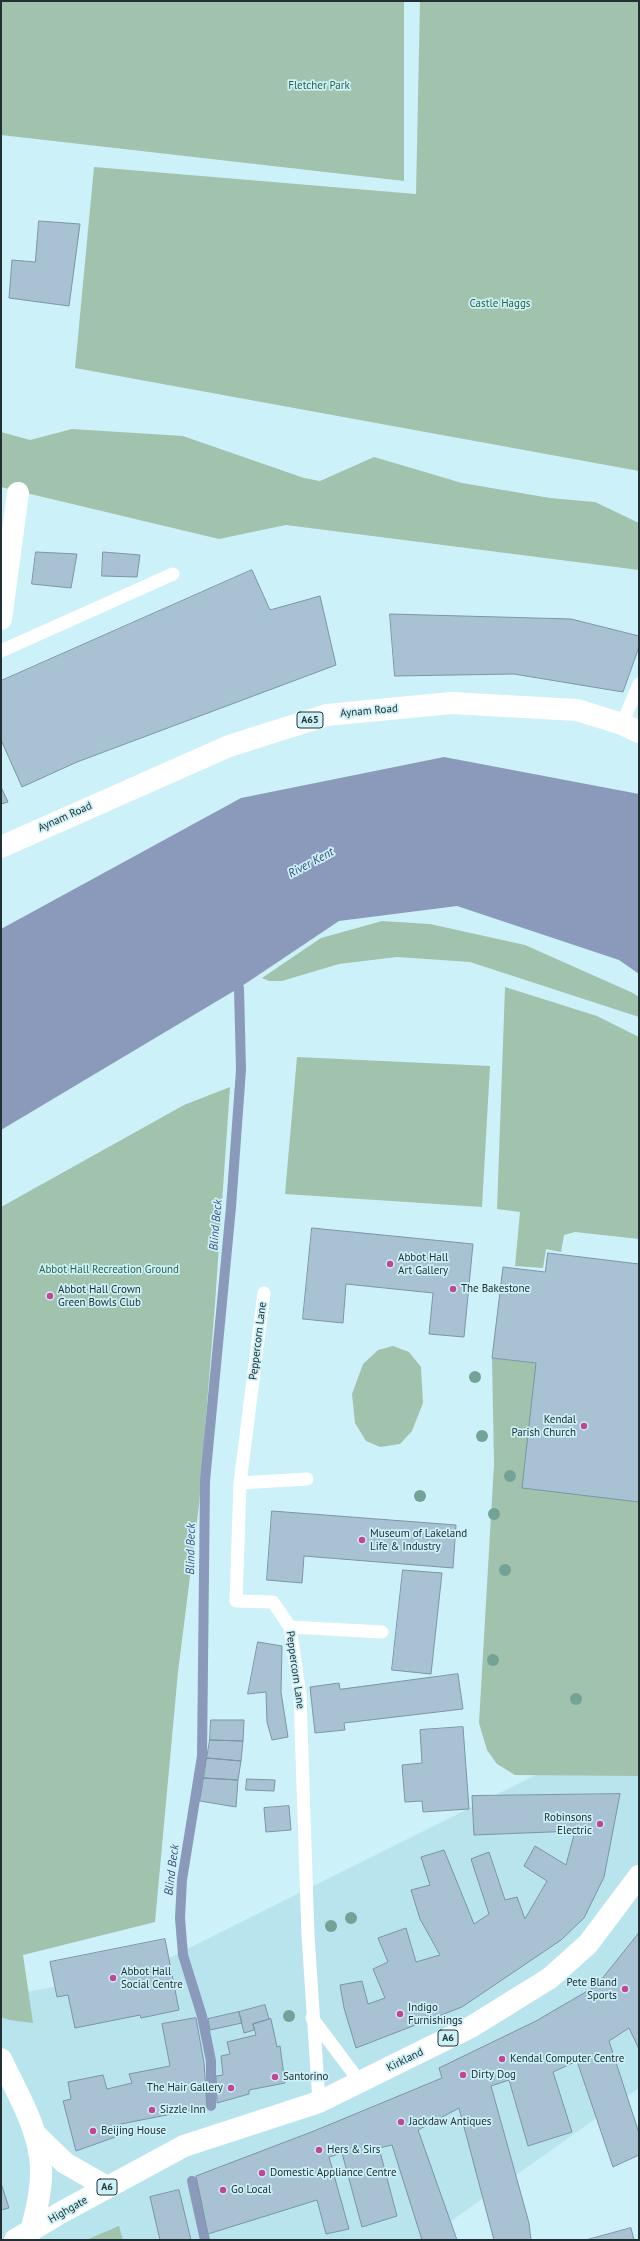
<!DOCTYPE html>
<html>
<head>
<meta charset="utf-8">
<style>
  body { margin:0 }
  #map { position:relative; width:640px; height:2241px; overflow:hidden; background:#cdf1f8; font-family:"PT Sans",sans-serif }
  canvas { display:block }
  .frame { position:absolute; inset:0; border:2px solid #223033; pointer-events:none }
</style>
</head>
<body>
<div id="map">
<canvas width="640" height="2241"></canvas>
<div class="frame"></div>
</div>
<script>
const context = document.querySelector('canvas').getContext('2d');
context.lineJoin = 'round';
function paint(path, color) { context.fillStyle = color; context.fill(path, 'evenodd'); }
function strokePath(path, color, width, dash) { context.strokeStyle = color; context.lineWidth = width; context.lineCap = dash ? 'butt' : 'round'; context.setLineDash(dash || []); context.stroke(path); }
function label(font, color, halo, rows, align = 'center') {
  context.font = font + ' "PT Sans",sans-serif'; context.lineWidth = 3.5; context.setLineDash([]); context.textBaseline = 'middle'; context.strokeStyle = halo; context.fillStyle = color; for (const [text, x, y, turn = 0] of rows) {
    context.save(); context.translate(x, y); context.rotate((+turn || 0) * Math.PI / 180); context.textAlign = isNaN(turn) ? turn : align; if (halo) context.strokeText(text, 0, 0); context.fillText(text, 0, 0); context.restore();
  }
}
const built = new Path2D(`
  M 639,1732 L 639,2088 L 424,2240 L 1,2240 L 1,1997 L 147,1969 L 590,1748 Z`);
const green = new Path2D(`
  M 1,1 L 404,1 L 404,181 L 1,135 Z
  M 420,1 L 639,1 L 639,471 L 75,368 L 94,167 L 416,194 Z
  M 72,429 L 183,436 L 304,478 L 320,481 L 374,457 L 462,483 L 550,498 L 595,502 L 639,523 L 639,570 L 286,525 L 219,539 L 1,487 L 1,432 L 30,440 Z
  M 382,921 L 430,924 L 525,945 L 633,993 L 639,997 L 639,1017 L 470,962 L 397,957 L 339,964 L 282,981 L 269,981 L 262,978 L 321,938 Z
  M 505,987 L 597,1016 L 639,1037 L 639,1239 L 575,1232 L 564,1235 L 561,1252 L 546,1249 L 543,1268 L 515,1266 L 520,1212 L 497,1209 Z
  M 297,1057 L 490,1066 L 482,1207 L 285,1194 Z
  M 230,1087 L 215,1304 L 199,1505 L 178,1672 L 155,1922 L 23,1955 L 33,2023 L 9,2020 L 1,2017 L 1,1207 L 184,1105 Z
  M 393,1346 L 409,1352 L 421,1367 L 423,1403 L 412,1431 L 400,1444 L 380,1447 L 366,1441 L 355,1423 L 352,1394 L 363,1364 L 378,1350 Z
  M 492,1358 L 536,1363 L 639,1502 L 639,1776 L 515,1775 L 497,1764 L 487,1750 L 479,1723 L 494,1464 Z
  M 119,2226 L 123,2240 L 86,2240 Z`);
const water = new Path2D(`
  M 444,757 L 639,794 L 639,974 L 619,960 L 457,906 L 339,921 L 239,988 L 1,1130 L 1,929 L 241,798 Z`);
const stream = new Path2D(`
  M 211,2106 L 211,2061 L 202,2016 L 183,1955 L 180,1918 L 182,1880 L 202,1756 L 205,1481 L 231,1207 L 241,1070 L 239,988
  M 192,2181 L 205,2240`);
const building = new Path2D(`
  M 39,221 L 80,224 L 69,306 L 9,298 L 12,260 L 35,262 Z
  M 36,552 L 77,554 L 71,588 L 32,584 Z
  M 103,552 L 140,555 L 137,577 L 102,576 Z
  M 252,570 L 270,610 L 320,596 L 336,665 L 77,762 L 22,787 L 1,740 L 1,681 Z
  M 390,614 L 571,619 L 639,636 L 639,647 L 623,692 L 514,674 L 395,676 Z
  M 1,787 L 8,802 L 1,804 Z
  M 312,1228 L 473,1244 L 464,1337 L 429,1334 L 433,1293 L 346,1284 L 343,1323 L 303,1319 Z
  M 548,1253 L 639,1264 L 639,1502 L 522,1488 L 536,1363 L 492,1358 L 503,1267 L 545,1272 Z
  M 272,1511 L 456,1525 L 453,1568 L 304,1556 L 302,1583 L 267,1580 Z
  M 403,1570 L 442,1573 L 431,1674 L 392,1670 Z
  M 258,1642 L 282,1646 L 281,1692 L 288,1737 L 272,1740 L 267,1722 L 266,1692 L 248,1694 Z
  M 458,1674 L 463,1709 L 344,1723 L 345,1730 L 315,1733 L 310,1687 L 339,1683 L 340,1689 Z
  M 211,1720 L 244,1720 L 243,1741 L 210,1740 Z
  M 463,1727 L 469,1809 L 423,1812 L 422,1801 L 405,1802 L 402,1765 L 422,1763 L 420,1730 Z
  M 210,1740 L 243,1741 L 241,1761 L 207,1758 Z
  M 207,1758 L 241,1761 L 238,1780 L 204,1778 Z
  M 204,1778 L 238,1780 L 236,1807 L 200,1801 Z
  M 247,1779 L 275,1780 L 274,1791 L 246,1790 Z
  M 620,1794 L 604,1877 L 584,1918 L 561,1940 L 462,2007 L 356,2048 L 344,2008 L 340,1985 L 362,1981 L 368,2004 L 385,1998 L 373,1969 L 388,1962 L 378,1938 L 406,1928 L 416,1962 L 440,1955 L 420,1919 L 411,1890 L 430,1885 L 421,1857 L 444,1850 L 474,1924 L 489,1914 L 471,1859 L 489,1852 L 505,1900 L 517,1897 L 525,1919 L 547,1881 L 524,1866 L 535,1846 L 566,1865 L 575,1831 L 474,1835 L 472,1796 Z
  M 289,1806 L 291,1830 L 266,1832 L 264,1808 Z
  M 639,1933 L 639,2049 L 629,2028 L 609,2041 L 639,2133 L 639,2155 L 613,2167 L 577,2061 L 553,2072 L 572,2132 L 528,2146 L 509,2080 L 491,2086 L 529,2223 L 531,2240 L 494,2240 L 459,2108 L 418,2130 L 457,2240 L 422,2240 L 392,2145 L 379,2148 L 397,2216 L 362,2227 L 342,2153 L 329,2157 L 349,2229 L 326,2234 L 317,2200 L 208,2234 L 196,2176 L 314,2131 L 442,2078 L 439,2068 L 536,2021 L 596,1986 Z
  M 165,1939 L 179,2010 L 141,2018 L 140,2015 L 75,2028 L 68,1995 L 57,1997 L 50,1962 Z
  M 265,2005 L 269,2019 L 253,2024 L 254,2030 L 244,2033 L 239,2012 Z
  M 239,2012 L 242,2023 L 210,2030 L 208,2019 Z
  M 196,2018 L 204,2063 L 207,2107 L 116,2125 L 118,2136 L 76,2151 L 63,2101 L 71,2099 L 68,2082 L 103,2075 L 107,2089 L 132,2083 L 129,2074 L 170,2066 L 162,2024 Z
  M 271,2019 L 277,2047 L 280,2046 L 285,2083 L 249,2090 L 249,2094 L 217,2103 L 216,2076 L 223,2075 L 221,2056 L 230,2054 L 227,2042 L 256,2035 L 253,2024 Z
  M 1,2183 L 9,2208 L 1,2210 Z
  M 179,2190 L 191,2240 L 160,2240 L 150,2197 Z
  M 631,2228 L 634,2240 L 586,2240 Z`);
const lane = new Path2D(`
  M 1,651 L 173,574
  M 622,724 L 639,684
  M 264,1293 L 240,1483 L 236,1601 L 273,1602 L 290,1627 L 300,1695 L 308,1935 L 319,2102
  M 240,1483 L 307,1479
  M 290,1627 L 382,1632
  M 312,2018 L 360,2082`);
const street = new Path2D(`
  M 1,619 L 18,493
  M 1,2059 C 17,2093 40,2130 41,2168 C 42,2189 36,2211 31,2232
  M 36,2135 L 65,2163 L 107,2187`);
const highway = new Path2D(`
  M 1,847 L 229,746 L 327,715 L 451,703 L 577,710 L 622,724 L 639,732
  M 15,2240 L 62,2212 L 184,2146 L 319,2102 L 471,2027 L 550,1978 L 588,1944 L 639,1876`);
const trees = [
  [475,1377],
  [482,1436],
  [510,1476],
  [420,1496],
  [494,1514],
  [505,1570],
  [493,1660],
  [576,1699],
  [351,1918],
  [331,1926],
  [289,2016]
];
const markers = [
  [390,1264,4,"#c34694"],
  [453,1289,4,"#c34694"],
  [50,1296,4,"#c34694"],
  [584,1426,4,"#c34694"],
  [362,1540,4,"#c34694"],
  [600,1824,4,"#c34694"],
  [113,1978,4,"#c34694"],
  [625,1989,4,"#c34694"],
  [400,2014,4,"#c34694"],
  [502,2059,4,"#c34694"],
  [463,2075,4,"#c34694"],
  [275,2077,4,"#c34694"],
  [231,2088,4,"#c34694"],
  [152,2110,4,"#c34694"],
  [401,2122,4,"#c34694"],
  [93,2131,4,"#c34694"],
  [319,2150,4,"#c34694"],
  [262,2173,4,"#c34694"],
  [223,2190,4,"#c34694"]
];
const shields = [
  [310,720,26],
  [448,2038,20],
  [107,2187,20]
];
const shieldNames = [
  ["A65",310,720],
  ["A6",448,2038],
  ["A6",107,2187]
];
const parkNames = [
  ["Fletcher Park",319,86],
  ["Castle Haggs",500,304],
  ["Abbot Hall Recreation Ground",109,1270]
];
const streetNames = [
  ["Aynam Road",369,711,-5],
  ["Aynam Road",65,817,-24],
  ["Peppercorn Lane",258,1341,-83],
  ["Peppercorn Lane",295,1670,82],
  ["Kirkland",405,2060,-26],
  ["Highgate",68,2210,-30]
];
const poiNames = [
  ["Abbot Hall",398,1258],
  ["Art Gallery",398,1271],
  ["The Bakestone",461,1289],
  ["Abbot Hall Crown",58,1290],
  ["Green Bowls Club",58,1303],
  ["Kendal",576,1420,"right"],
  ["Parish Church",576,1433,"right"],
  ["Museum of Lakeland",370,1534],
  ["Life & Industry",370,1547],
  ["Robinsons",592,1818,"right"],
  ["Electric",592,1831,"right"],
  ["Abbot Hall",121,1972],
  ["Social Centre",121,1985],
  ["Pete Bland",617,1983,"right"],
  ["Sports",617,1996,"right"],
  ["Indigo",408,2008],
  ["Furnishings",408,2021],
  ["Kendal Computer Centre",510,2059],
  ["Dirty Dog",471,2075],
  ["Santorino",283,2077],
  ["The Hair Gallery",223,2088,"right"],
  ["Sizzle Inn",160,2110],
  ["Jackdaw Antiques",409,2122],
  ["Beijing House",101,2131],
  ["Hers & Sirs",327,2150],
  ["Domestic Appliance Centre",270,2173],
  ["Go Local",231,2190]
];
const waterNames = [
  ["River Kent",311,863,-28],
  ["Blind Beck",216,1225,-85],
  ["Blind Beck",191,1549,-89],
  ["Blind Beck",172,1870,-83]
];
paint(built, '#b7e4ed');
paint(green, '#a1c3ae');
paint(water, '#8b9aba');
strokePath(stream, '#8b9aba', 10);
paint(building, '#a8c2d4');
strokePath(building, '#7b95a6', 1);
strokePath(lane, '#fff', 13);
strokePath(street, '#fff', 22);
strokePath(highway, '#fff', 22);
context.fillStyle = '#73a396';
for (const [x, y] of trees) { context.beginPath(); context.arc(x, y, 6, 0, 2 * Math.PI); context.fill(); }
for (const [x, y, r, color] of markers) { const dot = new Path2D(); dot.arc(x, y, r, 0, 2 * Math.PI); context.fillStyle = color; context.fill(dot); strokePath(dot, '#cdf1f8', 1.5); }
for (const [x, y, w] of shields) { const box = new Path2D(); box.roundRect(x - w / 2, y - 8, w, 16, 3); context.fillStyle = '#cdf1f8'; context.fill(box); strokePath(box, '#223033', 1); }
label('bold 10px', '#223033', null, shieldNames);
label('11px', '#2a6445', '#cdf1f8', parkNames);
label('11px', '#223033', '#cdf1f8', streetNames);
label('11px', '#223033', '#cdf1f8', poiNames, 'left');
label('italic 12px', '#3b4f7d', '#cdf1f8', waterNames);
</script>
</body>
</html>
